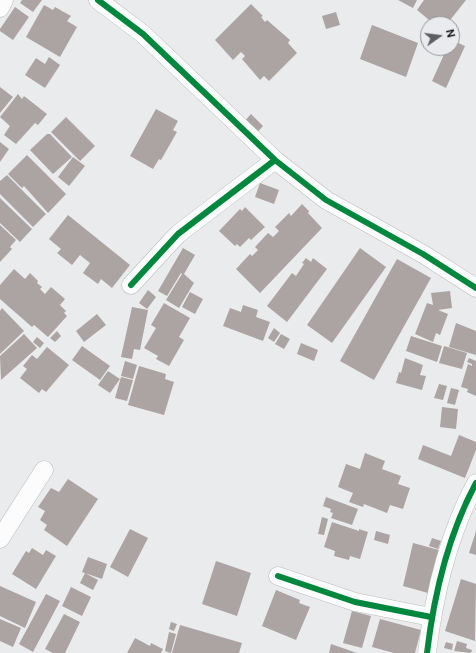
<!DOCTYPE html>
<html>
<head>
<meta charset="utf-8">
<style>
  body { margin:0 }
  #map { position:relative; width:476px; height:653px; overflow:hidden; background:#eaebed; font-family:"DM Sans",sans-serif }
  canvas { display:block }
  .north { position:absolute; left:420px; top:16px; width:40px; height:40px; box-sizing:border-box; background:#e9ebee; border:1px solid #939496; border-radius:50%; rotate:76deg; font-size:11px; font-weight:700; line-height:16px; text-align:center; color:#111213 }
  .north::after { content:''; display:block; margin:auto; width:14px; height:18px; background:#5d5e5f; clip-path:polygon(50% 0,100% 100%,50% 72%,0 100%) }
</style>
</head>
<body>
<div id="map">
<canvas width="476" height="653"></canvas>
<div class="north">N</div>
</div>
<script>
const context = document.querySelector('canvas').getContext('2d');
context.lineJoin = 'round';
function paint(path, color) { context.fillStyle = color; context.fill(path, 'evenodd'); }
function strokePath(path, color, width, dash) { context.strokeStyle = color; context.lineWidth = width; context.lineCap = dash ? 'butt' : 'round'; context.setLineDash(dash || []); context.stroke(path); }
const building = new Path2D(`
  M 22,0 L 42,0 L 33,12 L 20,3 Z
  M 398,0 L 417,0 L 413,8 Z
  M 424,0 L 466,0 L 447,24 L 434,24 L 417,10 Z
  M 251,4 L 263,16 L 261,17 L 265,22 L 267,20 L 290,40 L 288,43 L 297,53 L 269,81 L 264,76 L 260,80 L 242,59 L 245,56 L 241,52 L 233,60 L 215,40 Z
  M 44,5 L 53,10 L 55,7 L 71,16 L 67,21 L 77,27 L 60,57 L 26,37 Z
  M 15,7 L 29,17 L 13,40 L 0,31 L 0,29 Z
  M 336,12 L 340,25 L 326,29 L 322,16 Z
  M 372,25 L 418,43 L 406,77 L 360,59 Z
  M 452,40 L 465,46 L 446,88 L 432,81 L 447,48 L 452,48 Z
  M 49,57 L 60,65 L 45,88 L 25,75 L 36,58 L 45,64 Z
  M 0,87 L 13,97 L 0,113 Z
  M 18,94 L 22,99 L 24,96 L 47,114 L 38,125 L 35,123 L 16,144 L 4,135 L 10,126 L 0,117 Z
  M 156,109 L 178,121 L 173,130 L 177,132 L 161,160 L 159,159 L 153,169 L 130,156 Z
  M 251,114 L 263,126 L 255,135 L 243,123 Z
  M 66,117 L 95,146 L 80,161 L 51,132 Z
  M 47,134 L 50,134 L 72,157 L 53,174 L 30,150 Z
  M 0,142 L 9,149 L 0,162 Z
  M 27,155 L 66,194 L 48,213 L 24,186 L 22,188 L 8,174 Z
  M 73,157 L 85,166 L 69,186 L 58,177 Z
  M 7,175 L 46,214 L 33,227 L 0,194 L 0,181 Z
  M 260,183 L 279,190 L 274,204 L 255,197 Z
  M 0,198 L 32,229 L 20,242 L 0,223 Z
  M 302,204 L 309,211 L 308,213 L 322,228 L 260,293 L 236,269 L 250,254 L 252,256 L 258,250 L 255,247 L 268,233 L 273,237 L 279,231 L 275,227 L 289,213 L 291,216 Z
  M 245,207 L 265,227 L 251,240 L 249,238 L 240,247 L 237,244 L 235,246 L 219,231 L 240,209 L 242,211 Z
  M 68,215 L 130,265 L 112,288 L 101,279 L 98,284 L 83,273 L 90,263 L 80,255 L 72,265 L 57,253 L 61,249 L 49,239 Z
  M 0,225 L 16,240 L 10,247 L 12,249 L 0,262 Z
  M 183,248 L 195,255 L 184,274 L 194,283 L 179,308 L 166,300 L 182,274 L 181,273 L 167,296 L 158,291 Z
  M 360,248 L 386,267 L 332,343 L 307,325 Z
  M 306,258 L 311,262 L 313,258 L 327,269 L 287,322 L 267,306 L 292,273 L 296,276 L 304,264 L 302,263 Z
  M 397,259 L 431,278 L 374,380 L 340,361 Z
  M 14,269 L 25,279 L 30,273 L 38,281 L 37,283 L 42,287 L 40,289 L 45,294 L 51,287 L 65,299 L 60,305 L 66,311 L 64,313 L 67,316 L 48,337 L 34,325 L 32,327 L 0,299 L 0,285 Z
  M 148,290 L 156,297 L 147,309 L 139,303 Z
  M 450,291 L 452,308 L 438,310 L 448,314 L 440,335 L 436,333 L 433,342 L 415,334 L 427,303 L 433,305 L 431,293 Z
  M 190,292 L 203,299 L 195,314 L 182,307 Z
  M 164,303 L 190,318 L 179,337 L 184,340 L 169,366 L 156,359 L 158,356 L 144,348 L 156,328 L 151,325 Z
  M 243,305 L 258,310 L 256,317 L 270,322 L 263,341 L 223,326 L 230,308 L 241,312 Z
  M 132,307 L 148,310 L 140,350 L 134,349 L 132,359 L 121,357 Z
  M 2,308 L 24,331 L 0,354 L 0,311 Z
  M 97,314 L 106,325 L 84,342 L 76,331 Z
  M 456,323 L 476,331 L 476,355 L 449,347 Z
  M 274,328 L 280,333 L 274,342 L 268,338 Z
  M 57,331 L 61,336 L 55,342 L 50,338 Z
  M 24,334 L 37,348 L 1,380 L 0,356 Z
  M 281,334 L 290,339 L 284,349 L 275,344 Z
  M 411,336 L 442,346 L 437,362 L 406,351 Z
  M 37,337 L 44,343 L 40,348 L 33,342 Z
  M 301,343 L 318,350 L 314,361 L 297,354 Z
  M 82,346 L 110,366 L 100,380 L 72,360 Z
  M 444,346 L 467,353 L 462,369 L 439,363 Z
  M 47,347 L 69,365 L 46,392 L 42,389 L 39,393 L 20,378 L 27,369 L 23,366 L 32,355 L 37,359 Z
  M 405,358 L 423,365 L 420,375 L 426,376 L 422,390 L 396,383 L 399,372 L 401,373 Z
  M 469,358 L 476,361 L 476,396 L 467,392 L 468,389 L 461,387 L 468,364 L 472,366 L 472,364 L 467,362 Z
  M 125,361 L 137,365 L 133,379 L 121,376 Z
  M 139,366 L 166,374 L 165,379 L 174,382 L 164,415 L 128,405 Z
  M 108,371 L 120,379 L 110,393 L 98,385 Z
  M 121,377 L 133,380 L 127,401 L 115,398 Z
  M 439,384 L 447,386 L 443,400 L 434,398 Z
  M 451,388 L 459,390 L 455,405 L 447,403 Z
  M 442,407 L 458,409 L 456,429 L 440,427 Z
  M 459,435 L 476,442 L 476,450 L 465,478 L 418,459 L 423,445 L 451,456 Z
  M 365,453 L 385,461 L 382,469 L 401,476 L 398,484 L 410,488 L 403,509 L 390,505 L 387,513 L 364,504 L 363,507 L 349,502 L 353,493 L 338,487 L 346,464 L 360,469 Z
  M 68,479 L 98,499 L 67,546 L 44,530 L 47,525 L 40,520 L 45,511 L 38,507 L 51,488 L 59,492 Z
  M 326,497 L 358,509 L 352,525 L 331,518 L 333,513 L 330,512 L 331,509 L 323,506 Z
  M 322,517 L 328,519 L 324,535 L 318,534 Z
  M 332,522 L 359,531 L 359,529 L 368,532 L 360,559 L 350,556 L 349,560 L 334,556 L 335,551 L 324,547 Z
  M 130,529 L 148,538 L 128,577 L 110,567 Z
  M 376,531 L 390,535 L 388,544 L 374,540 Z
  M 476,531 L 476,555 L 469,553 Z
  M 432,538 L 441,541 L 438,549 L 429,546 Z
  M 413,543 L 439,550 L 428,593 L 403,586 Z
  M 32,548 L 43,555 L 46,550 L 56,556 L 36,589 L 12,574 L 26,551 L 29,553 Z
  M 88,557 L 107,564 L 102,579 L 82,572 Z
  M 216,561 L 251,573 L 237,616 L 202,604 Z
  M 85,573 L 98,580 L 93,590 L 80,583 Z
  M 461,579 L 476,584 L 475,641 L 445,631 Z
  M 0,586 L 36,602 L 25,628 L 0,616 Z
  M 71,587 L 91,597 L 82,616 L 62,606 Z
  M 276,590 L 300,600 L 299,603 L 310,607 L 296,640 L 262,626 Z
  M 46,594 L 60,601 L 33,652 L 19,644 Z
  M 352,611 L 371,616 L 362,648 L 343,643 Z
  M 64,614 L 80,622 L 65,653 L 53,653 L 45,649 Z
  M 0,619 L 21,628 L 13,647 L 0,641 Z
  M 380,619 L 421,630 L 415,653 L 394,653 L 372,647 Z
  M 171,622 L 177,624 L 174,631 L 169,629 Z
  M 180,625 L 242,643 L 239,653 L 172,653 Z
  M 169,632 L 176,634 L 171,653 L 165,651 Z
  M 135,638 L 150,646 L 151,643 L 163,649 L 161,653 L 127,653 Z
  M 457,641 L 467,644 L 466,648 L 472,650 L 471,653 L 454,651 Z
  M 446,642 L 453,644 L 452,650 L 444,648 Z
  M 331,644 L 357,653 L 329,653 Z`);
const minor = new Path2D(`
  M 98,0 L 143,34 L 275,160 L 326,200 L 423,254 L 476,288
  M 0,8 L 4,0
  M 131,285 L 178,234 L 275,160
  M 0,539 L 44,470
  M 278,576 L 355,602 L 431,617
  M 427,653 C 434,594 448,535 476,483`);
const cycleway = new Path2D(`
  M 98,0 L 143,34 L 275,160 L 326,200 L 423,254 L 476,288
  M 131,285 L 178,234 L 275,160
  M 278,576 L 355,602 L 431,617
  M 427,653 C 434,594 448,535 476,483`);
paint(building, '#aba4a3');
strokePath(minor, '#bbbcbd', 19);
strokePath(minor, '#fcfcfc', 18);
strokePath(cycleway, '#00873e', 6);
</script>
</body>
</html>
